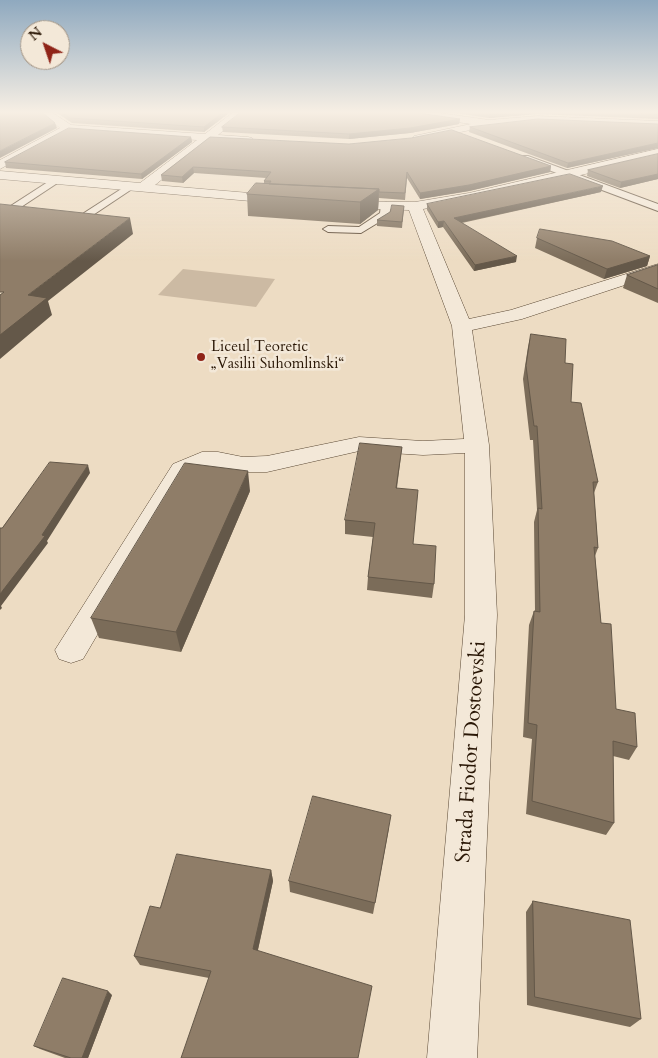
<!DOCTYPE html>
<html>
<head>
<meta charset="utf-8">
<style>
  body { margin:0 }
  #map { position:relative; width:658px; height:1058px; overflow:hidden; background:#eddcc3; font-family:Cardo,serif }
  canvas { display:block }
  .north { position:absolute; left:20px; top:20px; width:50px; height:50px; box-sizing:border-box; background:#f3e8d8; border:1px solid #a29484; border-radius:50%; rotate:319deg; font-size:14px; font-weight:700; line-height:20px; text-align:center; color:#291605 }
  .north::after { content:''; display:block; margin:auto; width:18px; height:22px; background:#8f2418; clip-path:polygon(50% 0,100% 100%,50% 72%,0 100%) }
</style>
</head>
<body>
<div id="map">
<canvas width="658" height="1058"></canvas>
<div class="north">N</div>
</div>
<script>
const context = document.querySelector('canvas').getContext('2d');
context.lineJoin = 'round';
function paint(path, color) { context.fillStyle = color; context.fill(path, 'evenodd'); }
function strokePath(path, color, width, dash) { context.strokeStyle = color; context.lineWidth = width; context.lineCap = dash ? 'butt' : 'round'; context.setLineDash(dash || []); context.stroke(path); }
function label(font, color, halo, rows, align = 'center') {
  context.font = font + ' Cardo,serif'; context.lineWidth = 5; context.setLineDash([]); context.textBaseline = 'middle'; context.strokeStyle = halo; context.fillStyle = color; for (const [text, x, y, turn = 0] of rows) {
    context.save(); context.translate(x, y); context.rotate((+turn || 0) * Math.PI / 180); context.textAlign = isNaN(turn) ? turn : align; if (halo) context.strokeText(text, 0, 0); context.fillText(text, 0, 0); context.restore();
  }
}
const green = new Path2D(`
  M 183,269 L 275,279 L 256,307 L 158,295 Z`);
const lane = new Path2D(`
  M 522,156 L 528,156 L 658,204 L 658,211 L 522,160 Z
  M 54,178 L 62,180 L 15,211 L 7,211 L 6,209 Z
  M 129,184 L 134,187 L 132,189 L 93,215 L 89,216 L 84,213 Z
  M 386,202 L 391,205 L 389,216 L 361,233 L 328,232 L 323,229 L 328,226 L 359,227 L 380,213 L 381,205 Z`);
const street = new Path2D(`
  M 41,113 L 53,113 L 71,125 L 205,134 L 232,113 L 244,113 L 218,135 L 248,137 L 252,138 L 252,142 L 210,141 L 155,185 L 285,196 L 292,200 L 285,204 L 0,179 L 0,171 L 140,183 L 197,140 L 70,131 L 0,169 L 0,160 L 60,128 Z
  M 411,113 L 440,113 L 489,120 L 537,116 L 658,121 L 658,127 L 537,122 L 489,126 L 418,141 L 412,138 L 414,136 L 471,124 L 416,116 Z
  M 658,149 L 658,157 L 469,201 L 423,209 L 469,319 L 511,310 L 658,264 L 658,274 L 522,319 L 472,330 L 489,445 L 497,615 L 477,1058 L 427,1058 L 465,615 L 465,453 L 423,455 L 359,451 L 267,472 L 243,472 L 211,467 L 191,475 L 83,659 L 71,663 L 59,659 L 55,650 L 173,464 L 202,452 L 218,452 L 243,457 L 267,456 L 359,437 L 423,441 L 464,439 L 452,326 L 409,210 L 340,208 L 333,204 L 335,201 L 415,202 L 469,193 Z`);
const wall = new Path2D(`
  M 57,113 L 229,113 L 204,132 L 72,123 Z
  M 455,113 L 658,113 L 658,119 L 537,114 L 489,118 Z
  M 460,119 L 459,124 L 410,133 L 349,139 L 223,132 L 222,127 Z
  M 658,124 L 658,148 L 567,168 L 469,132 L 470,127 Z
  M 191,137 L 192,142 L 142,179 L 6,168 L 5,162 Z
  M 210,137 L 551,166 L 550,172 L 469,191 L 420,199 L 407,178 L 405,200 L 379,198 L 378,210 L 360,224 L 248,216 L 247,194 L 264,183 L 264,181 L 266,178 L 194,173 L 183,183 L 162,181 L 161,175 Z
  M 658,154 L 658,179 L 620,188 L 587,176 L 588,170 Z
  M 601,192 L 462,223 L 516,262 L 474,271 L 443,227 L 438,228 L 427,210 L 427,204 Z
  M 404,206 L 402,228 L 377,226 L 377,220 Z
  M 537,238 L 650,256 L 647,266 L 604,279 L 535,248 Z
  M 658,265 L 658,303 L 623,288 L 627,275 Z
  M 531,334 L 565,363 L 571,402 L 598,482 L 594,493 L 598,548 L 595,556 L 601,623 L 616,709 L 637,747 L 629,760 L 613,756 L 614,823 L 606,835 L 526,814 L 532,739 L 523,737 L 529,625 L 534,611 L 535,611 L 534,522 L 537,510 L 533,440 L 530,440 L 523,379 L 528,347 Z
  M 402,447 L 397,488 L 413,544 L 434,584 L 432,598 L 367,590 L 368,577 L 373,537 L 345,534 L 345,520 Z
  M 250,491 L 181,652 L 99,638 L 91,618 Z
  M 389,828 L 373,914 L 290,892 L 289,881 Z
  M 271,870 L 273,881 L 258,950 L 209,978 L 140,965 L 134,956 L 160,908 Z
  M 533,901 L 641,1019 L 630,1027 L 527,1005 L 526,912 Z
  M 112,995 L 88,1058 L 65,1058 L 40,1049 L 34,1046 Z`);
const shadedWall = new Path2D(`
  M 222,113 L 229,113 L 204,132 L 204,127 Z
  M 490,113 L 537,113 L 537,114 L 489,118 Z
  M 460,119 L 459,124 L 410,133 L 349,139 L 349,134 Z
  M 55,123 L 57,128 L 0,158 L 0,151 Z
  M 191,137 L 192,142 L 142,179 L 141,174 Z
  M 658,143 L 658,148 L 567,168 L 568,163 Z
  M 551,166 L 550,172 L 469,191 L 420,199 L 420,193 Z
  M 193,167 L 194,173 L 183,183 L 182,177 Z
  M 658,174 L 658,179 L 620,188 L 621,182 Z
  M 603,186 L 601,192 L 454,224 L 454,218 Z
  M 379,189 L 378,210 L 360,224 L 360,202 Z
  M 130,218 L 133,234 L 48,301 L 52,315 L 0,359 L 0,335 L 28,295 Z
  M 444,221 L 443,227 L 438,228 L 438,222 Z
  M 517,256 L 516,262 L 474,271 L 475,265 Z
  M 650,256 L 647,266 L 604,279 L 607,269 Z
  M 88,465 L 90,473 L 47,541 L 48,543 L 1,606 L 2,608 L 0,610 L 0,594 Z
  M 248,471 L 250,491 L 181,652 L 176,632 Z
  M 271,870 L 273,881 L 256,958 L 253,949 Z
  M 108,991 L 112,995 L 88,1058 L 82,1058 Z`);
const building = new Path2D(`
  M 0,113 L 43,113 L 55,123 L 0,151 Z
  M 63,113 L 222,113 L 204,127 L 70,118 Z
  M 240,113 L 418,113 L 460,119 L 410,128 L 349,134 L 222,127 Z
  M 637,113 L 658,113 L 658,114 Z
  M 538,119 L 658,124 L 658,143 L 568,163 L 470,127 Z
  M 69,128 L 191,137 L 141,174 L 5,162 Z
  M 452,130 L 551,166 L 469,185 L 420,193 L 407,172 L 405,193 L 379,192 L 379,189 L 269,184 L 271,181 L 264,181 L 271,172 L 193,167 L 182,177 L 161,175 L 210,137 L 349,144 L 411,138 Z
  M 658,154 L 658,174 L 621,182 L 588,170 Z
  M 570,174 L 603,186 L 454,218 L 517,256 L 475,265 L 444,221 L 438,222 L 427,204 Z
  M 256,183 L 379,189 L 360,202 L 247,194 Z
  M 0,204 L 130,218 L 28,295 L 47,298 L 0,335 L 0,295 L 4,292 L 0,292 Z
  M 392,205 L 404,206 L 402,222 L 377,220 L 390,212 Z
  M 540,229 L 612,241 L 650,256 L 607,269 L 537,238 Z
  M 658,265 L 658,289 L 627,275 Z
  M 531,334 L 566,339 L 565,363 L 573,364 L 571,402 L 581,403 L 598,482 L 593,482 L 598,548 L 594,547 L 601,623 L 611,624 L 616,709 L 635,713 L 637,747 L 613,741 L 614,823 L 532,801 L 537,725 L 528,723 L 534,611 L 540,612 L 538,508 L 542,509 L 537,426 L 534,426 L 526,366 Z
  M 360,443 L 402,447 L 396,488 L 418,490 L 413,544 L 436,546 L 434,584 L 368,577 L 375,523 L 345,520 Z
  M 50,462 L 88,465 L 42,535 L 45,536 L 0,594 L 0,528 L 2,528 Z
  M 185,463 L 248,471 L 176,632 L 91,618 Z
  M 313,796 L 391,815 L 375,903 L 289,881 Z
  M 177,854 L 271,870 L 253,949 L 372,986 L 358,1058 L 181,1058 L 211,971 L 134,956 L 150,906 L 160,908 Z
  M 533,901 L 630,920 L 641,1019 L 535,997 Z
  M 63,978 L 108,991 L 82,1058 L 71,1058 L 34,1046 Z`);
const markers = [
  [201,357,5,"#8f2418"]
];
const farPoinames = [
  ["Liceul Teoretic",211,348],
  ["„Vasilii Suhomlinski“",211,365]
];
const nearStreetnames = [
  ["Strada Fiodor Dostoevski",472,752,-86]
];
paint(green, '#ccbaa3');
strokePath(lane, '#5a4834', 2);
strokePath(street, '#5a4834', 1);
paint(lane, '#f3e8d8');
paint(street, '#f3e8d8');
paint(wall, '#7b6c59');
paint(shadedWall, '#645849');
paint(building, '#8f7d68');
strokePath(building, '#645849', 1);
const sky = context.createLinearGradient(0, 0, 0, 261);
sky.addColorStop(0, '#8fa9bf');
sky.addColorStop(0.43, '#f7efe4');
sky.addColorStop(1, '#f7efe400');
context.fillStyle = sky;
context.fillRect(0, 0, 658, 261);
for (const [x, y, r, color] of markers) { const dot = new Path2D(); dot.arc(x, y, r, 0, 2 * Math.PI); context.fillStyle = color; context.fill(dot); strokePath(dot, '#f3e8d8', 2); }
label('15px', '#291605', '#f3e8d8', farPoinames, 'left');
label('21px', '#291605', '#f3e8d8', nearStreetnames);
</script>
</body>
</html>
